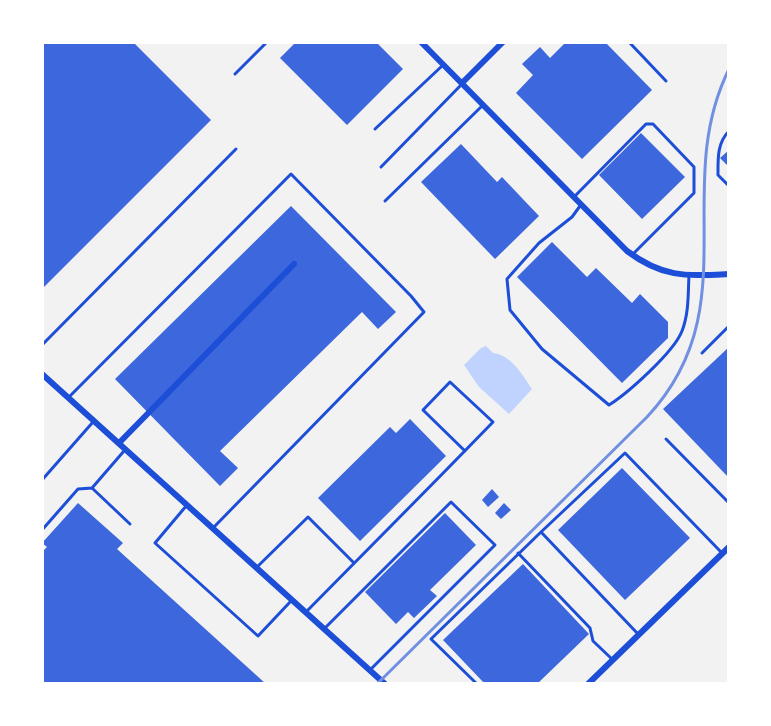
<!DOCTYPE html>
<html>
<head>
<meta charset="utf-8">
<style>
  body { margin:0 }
  #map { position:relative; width:771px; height:726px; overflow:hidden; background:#f2f2f2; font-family:Inter,sans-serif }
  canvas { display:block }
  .frame { position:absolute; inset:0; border:44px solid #fff; pointer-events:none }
</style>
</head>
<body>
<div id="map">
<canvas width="771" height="726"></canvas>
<div class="frame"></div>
</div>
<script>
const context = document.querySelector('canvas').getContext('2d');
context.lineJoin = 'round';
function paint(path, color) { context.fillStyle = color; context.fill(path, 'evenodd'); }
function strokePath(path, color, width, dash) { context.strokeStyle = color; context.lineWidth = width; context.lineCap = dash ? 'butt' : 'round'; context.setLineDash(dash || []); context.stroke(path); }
const water = new Path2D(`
  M 486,346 L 493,353 C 511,355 522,374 532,389 L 509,414 L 479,387 L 464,365 L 481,348 Z`);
const building = new Path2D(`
  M 43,42 L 133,42 L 211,120 L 42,289 Z
  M 296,42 L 376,42 L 403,69 L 347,125 L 280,58 Z
  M 566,42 L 605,42 L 652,90 L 582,159 L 516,93 L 533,75 L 522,64 L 540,47 L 550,58 Z
  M 641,133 L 685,177 L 642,219 L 599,175 Z
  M 461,144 L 497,182 L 502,177 L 539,216 L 495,259 L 421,182 Z
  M 729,150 L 729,167 L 720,158 Z
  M 291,206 L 396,312 L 378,329 L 362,312 L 220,451 L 238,468 L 220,486 L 115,379 Z
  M 552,242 L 587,277 L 596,268 L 632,303 L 640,294 L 668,322 L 668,338 L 622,383 L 517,277 Z
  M 729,347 L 729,478 L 663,409 Z
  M 410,419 L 446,456 L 360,541 L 318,498 L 390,427 L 396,433 Z
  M 622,468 L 690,538 L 625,600 L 558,530 Z
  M 492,489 L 499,497 L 488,507 L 482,500 Z
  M 78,503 L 123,543 L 117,549 L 266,684 L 42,684 L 42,552 L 47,547 L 42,543 Z
  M 504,503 L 511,510 L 501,519 L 495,513 Z
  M 445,513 L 476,545 L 430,590 L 437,596 L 414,618 L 408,612 L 396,624 L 365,592 Z
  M 523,564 L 589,634 L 537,684 L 485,684 L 443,640 Z`);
const service = new Path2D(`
  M 629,42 L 666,81
  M 235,74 L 267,42
  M 375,129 L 442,66
  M 729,131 C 717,143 718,159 718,175 L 729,186
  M 381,167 L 461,85
  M 574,197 L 646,124 L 653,124 L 694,167 L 694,193 L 633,254
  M 385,201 L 482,106
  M 580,206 L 572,217 L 539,243 L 507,279 L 510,310 L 542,349 L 609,405 C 628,393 674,352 682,331 C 689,313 688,294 689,275
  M 42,345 L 236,149
  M 702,353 L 729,326
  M 68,398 L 291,174 L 411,296 L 424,312 L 214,527
  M 666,439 L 729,503
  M 42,480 L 93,422
  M 92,488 L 130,524
  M 187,505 L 155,543 L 258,636 L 291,601
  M 42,530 L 78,489 L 92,488 L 124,451
  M 541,532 L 625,453 L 721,552
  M 518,553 L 590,628 L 593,641 L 613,660
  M 257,567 L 308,517 L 354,563
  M 306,612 C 368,549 431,486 493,422 L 450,382 L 423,410 L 465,451
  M 324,629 L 451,502 L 495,545 L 371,669
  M 477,684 L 431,639 L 541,532 L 638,634`);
const minor = new Path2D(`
  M 421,42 L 627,251 C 663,278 686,276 729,274
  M 462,83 L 503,42
  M 42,374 L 385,684
  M 119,443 L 294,264
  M 588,684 L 729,547`);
const rail = new Path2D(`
  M 377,684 L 647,417 C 749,308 670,188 729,69`);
paint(water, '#bfd3fe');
paint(building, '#3d67dc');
strokePath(service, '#1d4ed8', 3);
strokePath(minor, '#1d4ed8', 6);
strokePath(rail, '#7290e2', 3);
</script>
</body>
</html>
